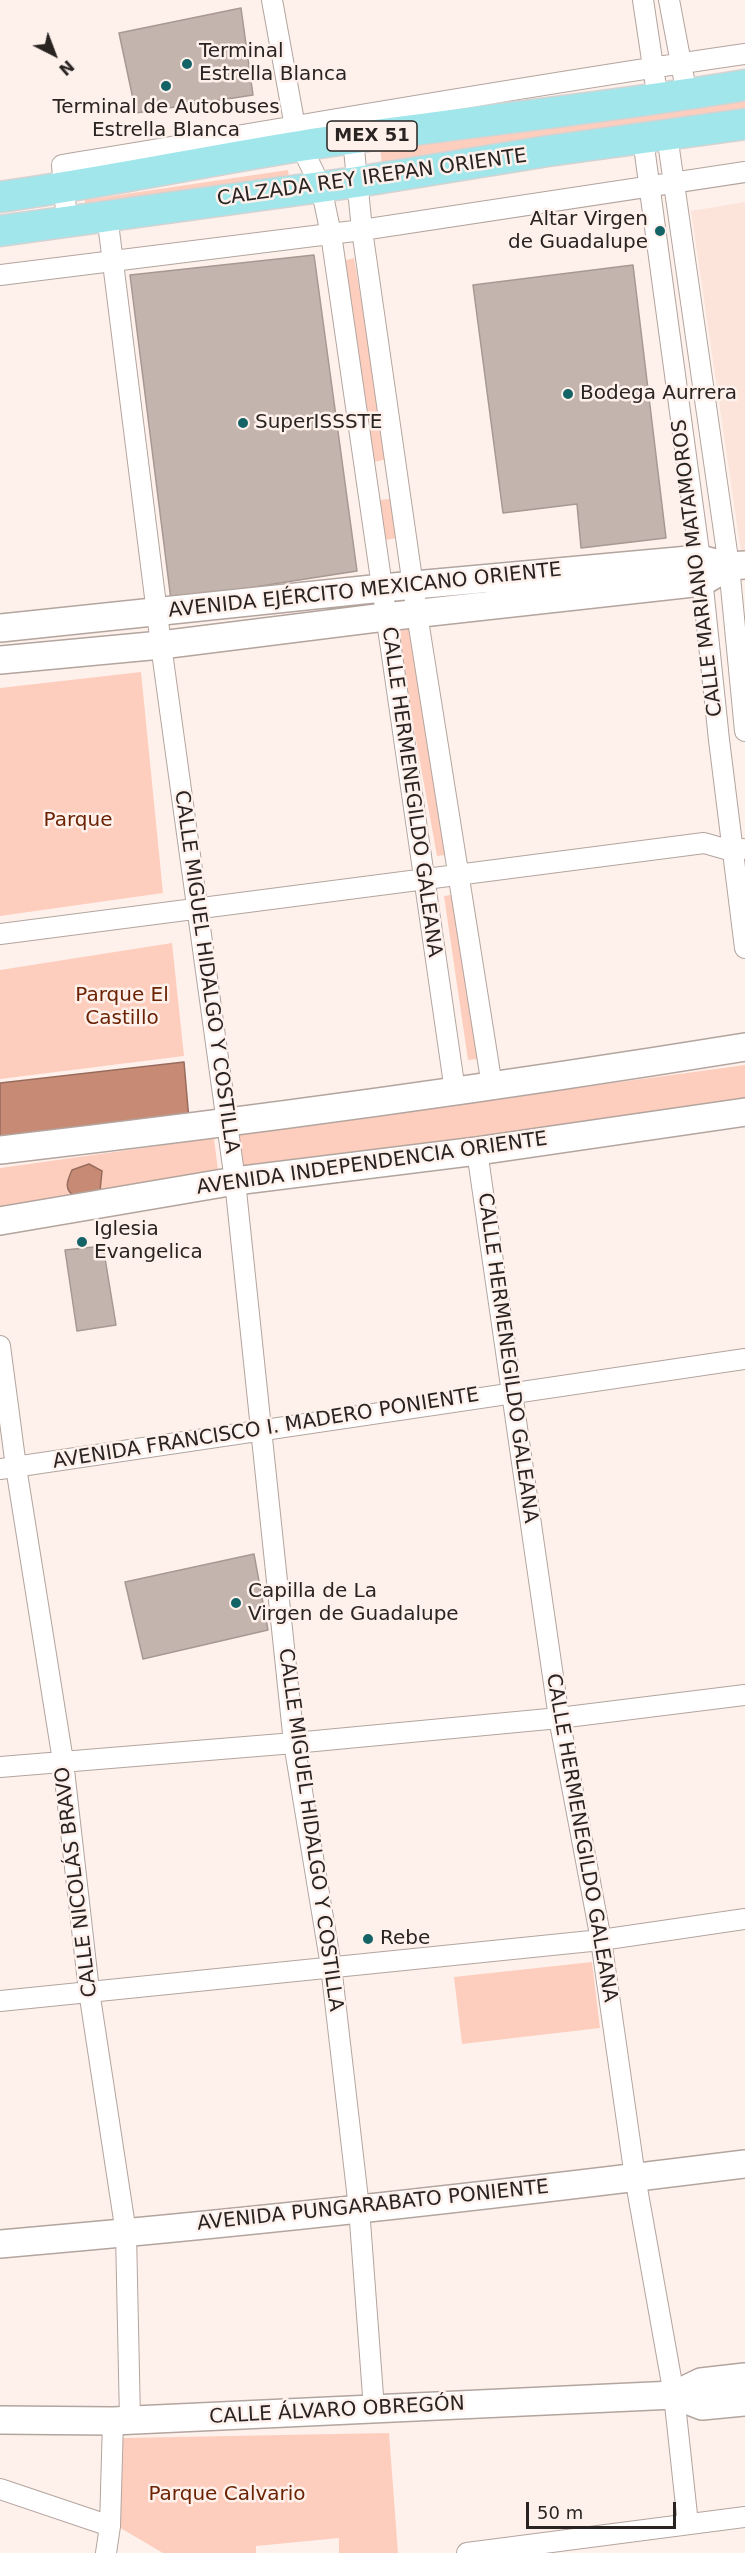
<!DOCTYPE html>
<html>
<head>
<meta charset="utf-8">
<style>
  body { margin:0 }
  #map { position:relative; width:745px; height:2553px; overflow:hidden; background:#fef1ec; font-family:"DejaVu Sans",sans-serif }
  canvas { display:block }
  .north { position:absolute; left:24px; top:24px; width:60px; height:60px; -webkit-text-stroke:4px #fef1ec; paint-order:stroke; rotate:138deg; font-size:16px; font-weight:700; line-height:24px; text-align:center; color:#292321 }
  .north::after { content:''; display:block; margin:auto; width:21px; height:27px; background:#292321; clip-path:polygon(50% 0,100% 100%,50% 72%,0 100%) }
  .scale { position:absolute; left:526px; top:2502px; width:150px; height:27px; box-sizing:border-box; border:3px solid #292321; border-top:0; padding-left:8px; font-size:18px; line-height:21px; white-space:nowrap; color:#292321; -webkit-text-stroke:4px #fef1ec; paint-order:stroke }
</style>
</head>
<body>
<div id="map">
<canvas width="745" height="2553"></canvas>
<div class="north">N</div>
<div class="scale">50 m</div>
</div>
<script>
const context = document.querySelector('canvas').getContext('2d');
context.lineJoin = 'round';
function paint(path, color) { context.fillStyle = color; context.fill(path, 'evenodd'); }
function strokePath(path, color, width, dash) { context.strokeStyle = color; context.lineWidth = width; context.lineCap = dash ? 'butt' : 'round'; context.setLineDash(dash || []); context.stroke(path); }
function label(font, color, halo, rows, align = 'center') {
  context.font = font + ' "DejaVu Sans",sans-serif'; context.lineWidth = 5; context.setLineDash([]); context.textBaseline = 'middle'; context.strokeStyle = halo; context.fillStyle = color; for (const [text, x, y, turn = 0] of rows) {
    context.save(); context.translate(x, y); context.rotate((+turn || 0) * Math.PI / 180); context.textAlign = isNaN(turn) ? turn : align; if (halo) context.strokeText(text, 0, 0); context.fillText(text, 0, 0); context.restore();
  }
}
const built = new Path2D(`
  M 745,202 L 745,552 L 741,552 L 691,211 Z`);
const green = new Path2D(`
  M 745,97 L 745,112 L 382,166 L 380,147 Z
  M 288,170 L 290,183 L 85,209 L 85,200 Z
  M 354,258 L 388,459 L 374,462 L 343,261 Z
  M 390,499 L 396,538 L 385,540 L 379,500 Z
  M 412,627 L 452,854 L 437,856 L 396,629 Z
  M 141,672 L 163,893 L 0,916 L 0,688 Z
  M 457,894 L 478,1059 L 468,1060 L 444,896 Z
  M 172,943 L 184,1056 L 0,1079 L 0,970 Z
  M 745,1065 L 745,1106 L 245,1174 L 238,1134 Z
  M 214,1138 L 219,1179 L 0,1213 L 0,1168 Z
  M 592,1962 L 600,2028 L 462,2044 L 454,1977 Z
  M 389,2433 L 398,2553 L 339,2553 L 339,2538 L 256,2546 L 256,2553 L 163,2553 L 117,2526 L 123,2438 Z`);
const water = new Path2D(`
  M 184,1062 L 189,1120 L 0,1144 L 0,1083 Z
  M 89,1164 L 102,1171 L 100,1191 L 76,1197 C 63,1190 67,1181 72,1170 Z`);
const building = new Path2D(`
  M 241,8 L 253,95 L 136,113 L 119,33 Z
  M 314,255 L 357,571 L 171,600 L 130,275 Z
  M 633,265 L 666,538 L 581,548 L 577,504 L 503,513 L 473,285 Z
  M 103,1246 L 116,1325 L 77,1331 L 65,1250 Z
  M 254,1554 L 268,1630 L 143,1659 L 125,1582 Z`);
const street = new Path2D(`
  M 272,0 L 295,127 L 301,146 L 321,187 L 331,234 L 455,1091
  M 643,0 L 658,100
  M 669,0 L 687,95
  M 667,135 L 729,566 L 745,731
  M 353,139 L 362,230 L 417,614 L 492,1086
  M 643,139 L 700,559 L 719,740 L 745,948
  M 107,215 L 161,645 L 235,1181 L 294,1743 L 331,1966 L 359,2208 L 374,2409
  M 67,222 L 62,165 C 290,128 517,87 745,54
  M 0,275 L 362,230 L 745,172
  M 0,934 L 704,843 L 732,851 L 743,849
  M 477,1151 L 559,1718 L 601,1940 L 635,2177 L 674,2395 L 688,2524
  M 0,1346 L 16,1467 L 63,1761 L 89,1991 L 126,2233 L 130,2420
  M 0,1469 L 745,1359
  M 0,1767 L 294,1743 L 559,1718 L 745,1695
  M 0,2001 L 601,1940 L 745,1919
  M 0,2489 L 110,2526 L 106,2553
  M 110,2526 L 113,2421
  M 467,2553 L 745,2517`);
const secondary = new Path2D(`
  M 0,628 L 382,588 L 700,559 L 729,566
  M 0,660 L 161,645 L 385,617 L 702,582 L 729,566 L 745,565
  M 0,1150 C 249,1121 497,1087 745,1047
  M 0,1221 L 235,1181 L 477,1151 L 745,1112
  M 0,2244 C 249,2223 497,2195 745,2164
  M 674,2395 L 701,2382 L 745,2377
  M 0,2420 L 113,2421 L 674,2395 L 702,2406 L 745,2402`);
const primary = new Path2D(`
  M 0,197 C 101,183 200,162 300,146 C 448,123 597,110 745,85
  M 0,231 L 357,182 L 548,151 L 745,124`);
const markers = [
  [187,64,6,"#136367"],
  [166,86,6,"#136367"],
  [660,231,6,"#136367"],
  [568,394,6,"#136367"],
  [243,423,6,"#136367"],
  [82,1242,6,"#136367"],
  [236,1603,6,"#136367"],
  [368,1939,6,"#136367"]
];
const shields = [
  [372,136,90]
];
const shieldNames = [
  ["MEX 51",372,136]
];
const poiNames = [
  ["Terminal",199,52],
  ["Estrella Blanca",199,75],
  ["Terminal de Autobuses",166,108,"center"],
  ["Estrella Blanca",166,131,"center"],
  ["Altar Virgen",648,220,"right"],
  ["de Guadalupe",648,243,"right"],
  ["Bodega Aurrera",580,394],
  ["SuperISSSTE",255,423],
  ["Iglesia",94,1230],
  ["Evangelica",94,1253],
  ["Capilla de La",248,1592],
  ["Virgen de Guadalupe",248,1615],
  ["Rebe",380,1939]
];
const streetNames = [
  ["CALZADA REY IREPAN ORIENTE",372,178,-8],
  ["CALLE MARIANO MATAMOROS",698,568,-97],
  ["AVENIDA EJÉRCITO MEXICANO ORIENTE",365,591,-6],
  ["CALLE HERMENEGILDO GALEANA",411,792,82],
  ["CALLE MIGUEL HIDALGO Y COSTILLA",206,972,82],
  ["AVENIDA INDEPENDENCIA ORIENTE",372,1164,-8],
  ["CALLE HERMENEGILDO GALEANA",507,1358,82],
  ["AVENIDA FRANCISCO I. MADERO PONIENTE",266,1429,-9],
  ["CALLE MIGUEL HIDALGO Y COSTILLA",310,1830,82],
  ["CALLE HERMENEGILDO GALEANA",581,1838,80],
  ["CALLE NICOLÁS BRAVO",77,1882,-97],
  ["AVENIDA PUNGARABATO PONIENTE",373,2206,-6],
  ["CALLE ÁLVARO OBREGÓN",337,2411,-3]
];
const parkNames = [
  ["Parque",78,821],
  ["Parque El",122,996],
  ["Castillo",122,1019],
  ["Parque Calvario",227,2495]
];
paint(built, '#fce4db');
paint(green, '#fdcebe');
paint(water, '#c78b75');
strokePath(water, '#986c5c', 1.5);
paint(building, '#c4b4ae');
strokePath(building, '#a89893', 1.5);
strokePath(street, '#b3a49e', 22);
strokePath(secondary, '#b3a49e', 30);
strokePath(primary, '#d4d3d3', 33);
strokePath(street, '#fff', 20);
strokePath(secondary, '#fff', 27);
strokePath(primary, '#a1e6ea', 30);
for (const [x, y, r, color] of markers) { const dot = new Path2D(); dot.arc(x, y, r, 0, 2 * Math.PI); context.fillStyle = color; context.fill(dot); strokePath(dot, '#fef1ec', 2); }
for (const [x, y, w] of shields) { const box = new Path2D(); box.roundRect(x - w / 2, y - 15, w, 30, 4.5); context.fillStyle = '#fef1ec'; context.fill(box); strokePath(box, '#292321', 1.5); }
label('bold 18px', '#292321', null, shieldNames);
label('20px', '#292321', '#fef1ec', poiNames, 'left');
label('20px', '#292321', '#fef1ec', streetNames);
label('20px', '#6b2303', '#fef1ec', parkNames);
</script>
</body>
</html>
